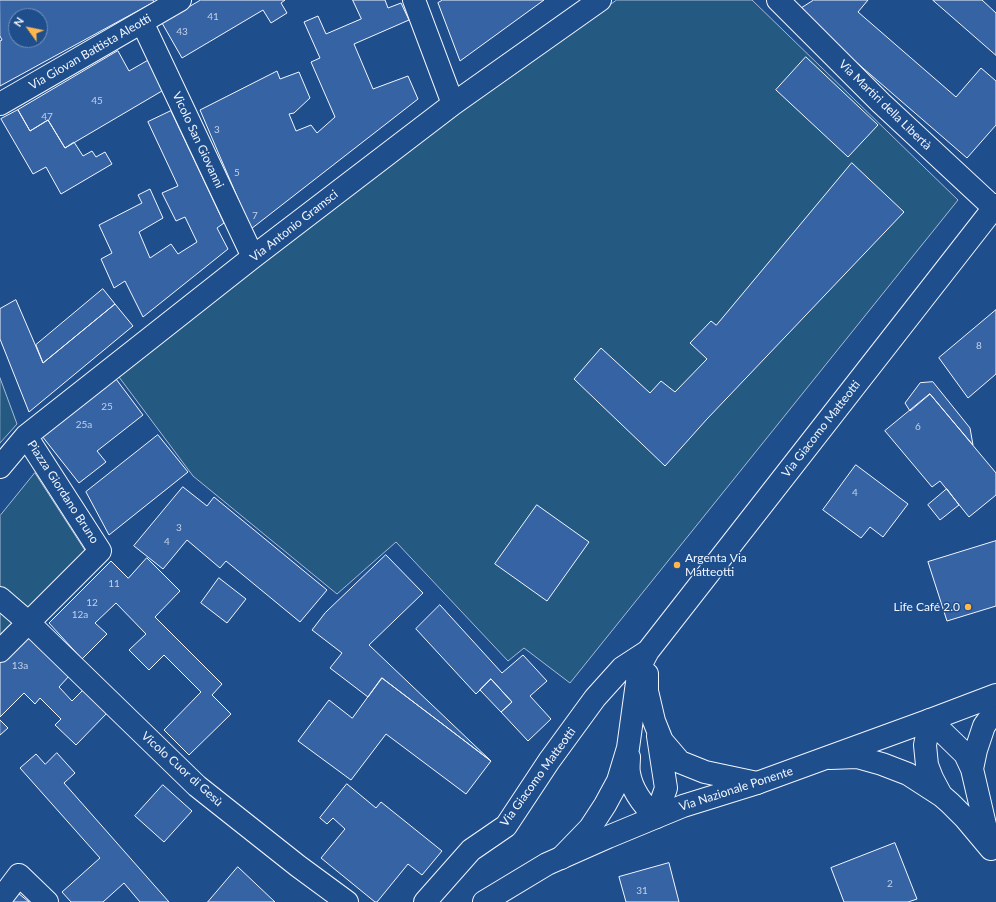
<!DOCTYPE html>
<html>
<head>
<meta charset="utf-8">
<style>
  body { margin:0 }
  #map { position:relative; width:996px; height:902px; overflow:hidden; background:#1f4e8c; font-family:Lato,sans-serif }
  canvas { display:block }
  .north { position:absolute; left:8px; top:8px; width:40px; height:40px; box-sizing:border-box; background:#1f4e8c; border:1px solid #7391ba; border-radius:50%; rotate:303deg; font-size:11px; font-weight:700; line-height:16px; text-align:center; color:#f2f6ff }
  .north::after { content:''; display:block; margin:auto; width:14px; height:18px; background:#ffb74d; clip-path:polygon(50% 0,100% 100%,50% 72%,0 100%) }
</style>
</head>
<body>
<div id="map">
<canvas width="996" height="902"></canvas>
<div class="north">N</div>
</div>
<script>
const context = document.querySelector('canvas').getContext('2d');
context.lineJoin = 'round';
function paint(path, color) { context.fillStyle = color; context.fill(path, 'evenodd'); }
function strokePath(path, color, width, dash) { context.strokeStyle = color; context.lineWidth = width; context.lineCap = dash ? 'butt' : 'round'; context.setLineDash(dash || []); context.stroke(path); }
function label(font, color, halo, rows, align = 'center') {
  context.font = font + ' Lato,sans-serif'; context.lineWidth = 3; context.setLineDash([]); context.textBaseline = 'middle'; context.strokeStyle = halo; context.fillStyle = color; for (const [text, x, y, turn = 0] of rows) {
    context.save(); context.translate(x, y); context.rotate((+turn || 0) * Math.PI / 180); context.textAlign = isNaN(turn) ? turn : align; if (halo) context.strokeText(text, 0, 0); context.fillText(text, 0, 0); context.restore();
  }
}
const green = new Path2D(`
  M 617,0 L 752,0 L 958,200 L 570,683 L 524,648 L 508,661 L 396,542 L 337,594 L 193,476 L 116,373 L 458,113 Z
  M 0,378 L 17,424 L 0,443 Z
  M 35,473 L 86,552 L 0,639 L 0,516 Z`);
const building = new Path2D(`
  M 0,0 L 153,0 L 154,2 L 0,86 L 0,41 L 2,40 L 0,36 ZM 16,16 L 40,16 L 40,40 L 16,40 Z
  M 201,0 L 285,0 L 281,3 L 287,13 L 271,23 L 263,10 L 182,58 L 162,23 Z
  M 353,0 L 385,0 L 388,8 L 401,3 L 409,20 L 354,44 L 373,89 L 408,76 L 418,99 L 251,229 L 200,110 L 277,71 L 280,79 L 299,72 L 310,98 L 294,113 L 289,114 L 296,131 L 311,125 L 317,133 L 335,117 L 311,62 L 320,58 L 304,22 L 318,16 L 326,34 L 361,19 Z
  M 443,0 L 544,0 L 460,61 L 438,3 Z
  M 814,0 L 868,0 L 858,12 L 956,97 L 981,68 L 996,81 L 996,125 L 967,158 L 797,11 Z
  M 933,0 L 982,0 L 996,13 L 996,55 Z
  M 118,51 L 129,71 L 150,59 L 167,88 L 65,148 L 48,120 L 30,131 L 18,110 Z
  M 806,57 L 878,125 L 848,157 L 776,90 Z
  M 18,110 L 30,131 L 48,120 L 65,148 L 74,142 L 83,156 L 92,151 L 96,157 L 105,152 L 112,164 L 61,194 L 46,167 L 33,174 L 1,119 Z
  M 171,111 L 224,223 L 217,228 L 228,249 L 143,317 L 125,281 L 114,288 L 101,259 L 112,253 L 99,225 L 142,203 L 138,195 L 150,189 L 163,218 L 139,232 L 150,258 L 171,244 L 178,254 L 197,242 L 185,217 L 176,221 L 162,193 L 178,186 L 148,122 Z
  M 852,163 L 904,212 L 707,419 L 665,466 L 574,379 L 601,348 L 650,393 L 661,381 L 675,392 L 707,359 L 690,343 L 711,321 L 716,325 Z
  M 103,289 L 115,304 L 43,363 L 36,345 Z
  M 16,300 L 43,363 L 115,304 L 133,326 L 29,412 L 0,339 L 0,309 Z
  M 996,310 L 996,374 L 968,398 L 939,358 Z
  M 116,379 L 143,415 L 97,451 L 106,462 L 79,483 L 42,436 Z
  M 933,382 L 970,428 L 973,445 L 930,394 L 910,411 L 905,403 L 920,383 Z
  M 930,394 L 996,473 L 996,495 L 969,517 L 940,481 L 932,487 L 885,431 Z
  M 158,435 L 188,472 L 109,535 L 86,492 Z
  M 856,465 L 908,504 L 883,537 L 870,527 L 861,538 L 823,510 Z
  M 183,487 L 207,506 L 214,497 L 327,590 L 300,622 L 226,561 L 220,568 L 187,540 L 163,569 L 134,546 Z
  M 947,489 L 959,505 L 940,520 L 928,505 Z
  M 537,505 L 589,542 L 547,601 L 495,564 Z
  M 996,541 L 996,606 L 947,621 L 928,562 Z
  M 386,555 L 423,593 L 369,645 L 491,761 L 382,678 L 368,697 L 330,668 L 342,653 L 312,630 L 325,613 Z
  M 147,558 L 180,591 L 155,617 L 222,684 L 212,695 L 231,714 L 189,755 L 164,730 L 201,692 L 164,655 L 149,670 L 129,650 L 146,634 L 116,603 L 95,623 L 107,634 L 82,659 L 49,623 L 111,561 L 128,578 Z
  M 219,578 L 246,599 L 227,623 L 201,603 Z
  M 440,605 L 502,673 L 523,655 L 547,681 L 530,696 L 551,719 L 528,741 L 501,712 L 512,702 L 491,679 L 476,694 L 416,629 Z
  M 27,635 L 70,675 L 59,687 L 72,701 L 84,689 L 107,713 L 76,745 L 55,725 L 61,719 L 40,698 L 35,704 L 24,693 L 0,717 L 0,661 Z
  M 382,678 L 491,761 L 466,794 L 386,734 L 351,780 L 298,741 L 329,700 L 352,718 Z
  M 491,679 L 512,702 L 501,712 L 480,690 Z
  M 0,720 L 8,728 L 0,735 Z
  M 57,753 L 75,773 L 64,783 L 169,902 L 140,902 L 124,883 L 103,902 L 71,902 L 62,892 L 100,858 L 20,768 L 36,754 L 45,764 Z
  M 347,784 L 376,808 L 381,802 L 442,851 L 422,875 L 408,864 L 377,902 L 375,902 L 321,858 L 345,829 L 333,818 L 327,824 L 320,818 Z
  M 163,785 L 192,811 L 164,842 L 135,816 Z
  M 895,843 L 917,899 L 908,902 L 844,902 L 831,868 Z
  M 669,863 L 679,902 L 626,902 L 619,877 Z
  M 238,867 L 275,902 L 208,902 Z
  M 18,893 L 29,902 L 11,902 Z`);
const minor = new Path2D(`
  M 414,0 L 453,104
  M 778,0 L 881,103 L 994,208 L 996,211
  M 142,22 L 253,257
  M 0,104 L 180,0
  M 0,467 L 26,436 L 253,257 L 453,104 L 600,0
  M 0,598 L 29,623 L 197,786 L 298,866 L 347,902
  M 0,651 L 100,551 L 26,436
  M 647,674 L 647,691 L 654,721 L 662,741 L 680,762 L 705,772 L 757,783
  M 930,720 L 965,754 L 972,769 L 989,842
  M 930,720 L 925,745 L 927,765 L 932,778 L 941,795
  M 629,757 C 629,762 628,768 629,773 C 632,791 643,805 656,817 L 666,788 L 658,736
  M 830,758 L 857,757 L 882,764 L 908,774 L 942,796 L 950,803 L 965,818 L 991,849
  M 972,769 L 976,750 L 984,726 L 996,709
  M 561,858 L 590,828 L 605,805 L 618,781 L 628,748 L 639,668 L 648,651 L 996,205
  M 0,900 L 19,875 L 47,902
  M 425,902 L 471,850 L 506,826 L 549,761 L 595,698 L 622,668 L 648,651`);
const major = new Path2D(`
  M 484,902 L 547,864 L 608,837 L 683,806 L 757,783 L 930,720 L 996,695`);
const markers = [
  [677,565,4,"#ffb74d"],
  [968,607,4,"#ffb74d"]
];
const numberNames = [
  ["41",213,17],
  ["43",182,32],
  ["45",97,101],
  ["47",47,117],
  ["3",217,130],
  ["5",237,173],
  ["7",255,216],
  ["8",979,346],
  ["25",107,407],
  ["25a",84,425],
  ["6",918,427],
  ["4",855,493],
  ["3",179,528],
  ["4",167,542],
  ["11",114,584],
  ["12",92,603],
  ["12a",80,615],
  ["13a",20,666],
  ["2",890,884],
  ["31",642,891]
];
const streetNames = [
  ["Via Giovan Battista Aleotti",90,52,-30],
  ["Via Martiri della Libertà",885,105,44],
  ["Vicolo San Giovanni",198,140,65],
  ["Via Antonio Gramsci",294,226,-38],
  ["Via Giacomo Matteotti",821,429,-52],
  ["Piazza Giordano Bruno",63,492,57],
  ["Vicolo Cuor di Gesù",182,769,42],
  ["Via Giacomo Matteotti",538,777,-54],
  ["Via Nazionale Ponente",736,789,-18]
];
const poiNames = [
  ["Argenta Via",685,558],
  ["Matteotti",685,572],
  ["Life Café 2.0",960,607,"right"]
];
paint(green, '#245a82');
strokePath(green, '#a8bbd7', 1);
paint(building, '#3563a3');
strokePath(building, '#f2f6ff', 1);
strokePath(minor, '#f2f6ff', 24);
strokePath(major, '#f2f6ff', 24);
strokePath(minor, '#1f4e8c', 22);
strokePath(major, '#1f4e8c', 22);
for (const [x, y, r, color] of markers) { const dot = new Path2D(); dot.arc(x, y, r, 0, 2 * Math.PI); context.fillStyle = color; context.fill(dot); strokePath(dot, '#1f4e8c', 1.5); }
label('10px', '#c3d1e8', null, numberNames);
label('12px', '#f2f6ff', '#1f4e8c', streetNames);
label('12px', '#f2f6ff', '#1f4e8c', poiNames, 'left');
</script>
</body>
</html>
